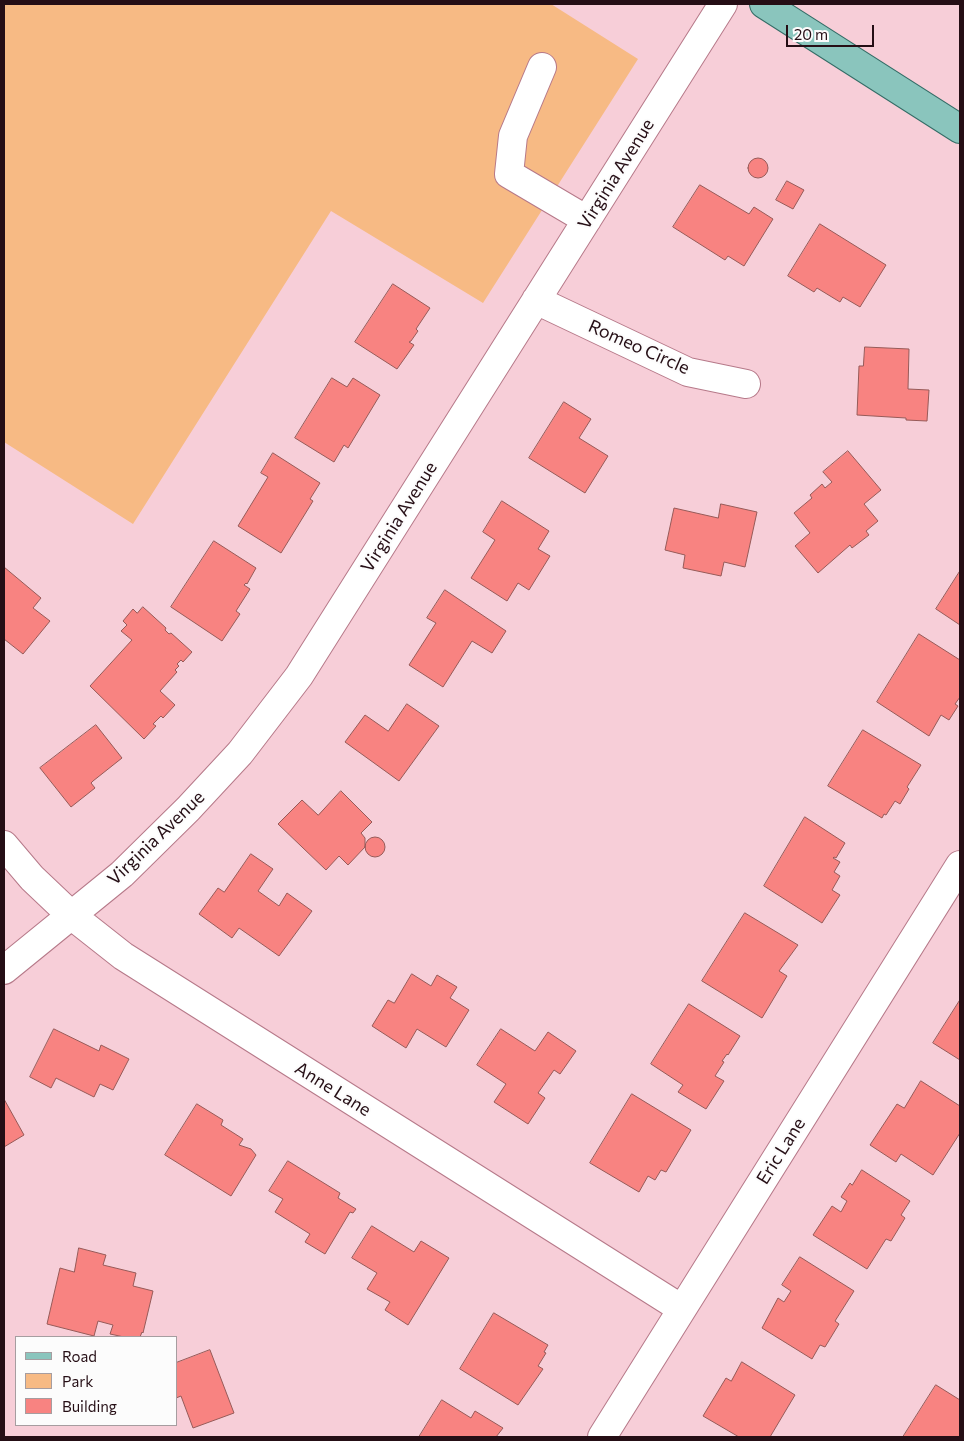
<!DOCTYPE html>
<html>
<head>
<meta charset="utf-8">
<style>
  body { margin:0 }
  #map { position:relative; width:964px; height:1441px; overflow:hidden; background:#f7ced8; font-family:Commissioner,sans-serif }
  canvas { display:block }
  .frame { position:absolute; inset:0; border:5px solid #250e15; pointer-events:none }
  .legend { position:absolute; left:15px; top:1336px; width:162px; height:90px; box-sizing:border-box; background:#fcfcfc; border:1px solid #a69da0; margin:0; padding:6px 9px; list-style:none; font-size:15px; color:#250e15 }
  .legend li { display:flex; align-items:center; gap:10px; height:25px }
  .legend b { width:25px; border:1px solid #a69da0 }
  .scale { position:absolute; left:786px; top:25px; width:88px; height:22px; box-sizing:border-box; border:2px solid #250e15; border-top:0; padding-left:6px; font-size:15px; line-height:18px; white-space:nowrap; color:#250e15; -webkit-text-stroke:4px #fcfcfc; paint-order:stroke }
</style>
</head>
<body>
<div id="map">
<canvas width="964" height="1441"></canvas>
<div class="frame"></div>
<ul class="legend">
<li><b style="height:6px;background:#8ac5bd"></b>Road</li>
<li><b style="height:14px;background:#f7ba84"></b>Park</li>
<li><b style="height:14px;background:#f88381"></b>Building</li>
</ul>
<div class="scale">20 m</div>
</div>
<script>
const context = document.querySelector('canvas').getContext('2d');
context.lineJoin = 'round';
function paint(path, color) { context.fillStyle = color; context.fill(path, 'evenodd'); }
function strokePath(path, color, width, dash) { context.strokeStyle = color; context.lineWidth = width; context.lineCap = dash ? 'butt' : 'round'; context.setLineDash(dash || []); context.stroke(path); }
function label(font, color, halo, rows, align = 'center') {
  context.font = font + ' Commissioner,sans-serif'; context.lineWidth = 4; context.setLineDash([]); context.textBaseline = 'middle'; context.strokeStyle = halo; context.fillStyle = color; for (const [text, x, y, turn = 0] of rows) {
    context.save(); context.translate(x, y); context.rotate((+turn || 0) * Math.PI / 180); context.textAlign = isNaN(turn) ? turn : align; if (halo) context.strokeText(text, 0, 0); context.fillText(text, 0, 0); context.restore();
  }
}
const green = new Path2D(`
  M 4,4 L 551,4 L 638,59 L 483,303 L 331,211 L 133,524 L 4,442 Z`);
const building = new Path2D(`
  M748 168a10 10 0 1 1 20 0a10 10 0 1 1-20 0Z
  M 787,181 L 804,190 L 793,209 L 776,200 Z
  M 700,185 L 749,214 L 754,207 L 773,219 L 744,266 L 728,256 L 725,260 L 673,227 Z
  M 820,224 L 886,265 L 860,307 L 843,297 L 840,302 L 817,288 L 814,292 L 788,276 Z
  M 393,284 L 430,308 L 416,329 L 418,331 L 411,341 L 409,342 L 414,345 L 397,369 L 355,342 Z
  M 865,347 L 909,349 L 908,389 L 929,390 L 927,421 L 906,420 L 906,418 L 857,415 L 859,366 L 863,366 Z
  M 332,378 L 347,387 L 353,378 L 380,395 L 348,448 L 344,445 L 334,462 L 295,438 Z
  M 564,402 L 591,419 L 579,438 L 608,456 L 585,493 L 529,458 Z
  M 848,451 L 881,490 L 864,504 L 878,521 L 866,531 L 869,535 L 852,548 L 850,545 L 818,573 L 795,546 L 810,533 L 794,513 L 812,498 L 810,495 L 822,484 L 825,488 L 832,482 L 823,472 Z
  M 273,453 L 320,483 L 310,499 L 313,501 L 281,553 L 238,526 L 268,477 L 261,473 Z
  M 502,501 L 549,531 L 538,549 L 550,556 L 529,590 L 518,583 L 507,601 L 471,578 L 495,540 L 483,532 Z
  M 721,504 L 757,512 L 745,567 L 724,562 L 721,576 L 683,568 L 685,555 L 665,550 L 674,508 L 718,518 Z
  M 214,541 L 256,568 L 247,584 L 246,583 L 244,585 L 250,589 L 236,611 L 240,614 L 222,641 L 171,607 Z
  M 4,567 L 41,598 L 33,608 L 50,621 L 23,654 L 4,639 Z
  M 960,571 L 960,625 L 936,609 Z
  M 445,590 L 506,631 L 492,653 L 472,641 L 443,687 L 409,665 L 436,623 L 427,618 Z
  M 143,607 L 166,628 L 165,630 L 169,634 L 171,633 L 192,652 L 183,662 L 181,660 L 177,664 L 179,666 L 175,670 L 177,672 L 160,691 L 175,705 L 163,718 L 161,716 L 153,724 L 156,726 L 144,739 L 90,686 L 132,640 L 121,631 L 127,625 L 123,621 L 133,609 L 137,613 Z
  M 919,634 L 960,660 L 960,697 L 955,704 L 958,706 L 949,720 L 941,715 L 929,736 L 877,702 Z
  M 407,704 L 439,726 L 399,781 L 345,742 L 365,715 L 388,731 Z
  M 96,725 L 122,758 L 93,781 L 91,783 L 95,788 L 71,807 L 40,768 Z
  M 863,730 L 921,765 L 907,787 L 909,789 L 900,804 L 895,801 L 886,815 L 884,814 L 882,818 L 828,786 Z
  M 341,791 L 372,822 L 361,833 L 365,838 L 365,847 L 348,865 L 339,856 L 326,870 L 278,824 L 302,800 L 318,815 Z
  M 805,817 L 845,843 L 836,858 L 834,857 L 833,858 L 840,862 L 834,872 L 840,876 L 832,890 L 840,895 L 822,923 L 764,886 Z
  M365 847a10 10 0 1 1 20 0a10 10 0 1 1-20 0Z
  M 251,854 L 273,869 L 258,891 L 279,906 L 287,893 L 312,911 L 279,956 L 239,928 L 232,938 L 199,914 L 218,888 L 224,892 Z
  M 745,913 L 798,945 L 779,971 L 787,976 L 762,1018 L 702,981 Z
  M 412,974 L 431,986 L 437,975 L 457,987 L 450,998 L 469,1010 L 446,1047 L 417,1029 L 406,1048 L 372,1026 L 388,1000 L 394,1003 Z
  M 960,1000 L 960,1060 L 933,1043 Z
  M 689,1004 L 740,1036 L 728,1055 L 727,1054 L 722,1061 L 724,1062 L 715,1076 L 724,1081 L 706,1109 L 678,1092 L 683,1085 L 651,1064 Z
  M 54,1029 L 99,1051 L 101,1045 L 129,1059 L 113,1090 L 100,1084 L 94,1097 L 56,1078 L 51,1088 L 30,1077 Z
  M 501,1029 L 535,1051 L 548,1032 L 576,1051 L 560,1074 L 554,1070 L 538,1093 L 545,1098 L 528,1124 L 494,1102 L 506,1084 L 477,1065 Z
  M 921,1081 L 960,1106 L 960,1133 L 933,1175 L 901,1154 L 896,1162 L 870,1145 L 897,1104 L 904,1108 Z
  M 632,1094 L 691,1130 L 666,1172 L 661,1170 L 655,1180 L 648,1176 L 639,1192 L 590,1163 Z
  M 4,1099 L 24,1135 L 4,1147 Z
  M 197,1104 L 223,1120 L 221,1125 L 243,1139 L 239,1145 L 251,1149 L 256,1155 L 231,1196 L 165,1155 Z
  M 288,1161 L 340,1193 L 338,1198 L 356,1209 L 353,1213 L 350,1212 L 325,1254 L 305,1242 L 310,1234 L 275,1212 L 283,1199 L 269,1191 Z
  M 862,1170 L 910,1201 L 901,1215 L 905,1218 L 891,1241 L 886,1239 L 867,1269 L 813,1235 L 832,1206 L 841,1212 L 847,1201 L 841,1197 L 850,1183 L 852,1185 Z
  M 372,1226 L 414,1252 L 421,1241 L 449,1258 L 408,1325 L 385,1310 L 390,1302 L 367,1289 L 377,1273 L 352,1258 Z
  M 79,1248 L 106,1255 L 103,1265 L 136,1273 L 133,1286 L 153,1291 L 143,1333 L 142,1332 L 140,1337 L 124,1337 L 110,1334 L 113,1325 L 98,1321 L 94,1336 L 47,1324 L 60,1268 L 74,1272 Z
  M 800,1257 L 854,1291 L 835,1321 L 839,1324 L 825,1347 L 820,1345 L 812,1359 L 762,1328 L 778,1298 L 784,1302 L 791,1291 L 782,1285 Z
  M 494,1313 L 548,1345 L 544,1352 L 546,1353 L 538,1366 L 543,1369 L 518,1405 L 460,1369 Z
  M 210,1350 L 234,1413 L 193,1428 L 181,1396 L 176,1398 L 176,1363 Z
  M 742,1362 L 795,1395 L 770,1437 L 739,1437 L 703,1416 L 726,1378 L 731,1381 Z
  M 936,1385 L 960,1400 L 960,1437 L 903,1437 Z
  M 442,1400 L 471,1418 L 475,1411 L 503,1428 L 496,1437 L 419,1437 Z`);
const minor = new Path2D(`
  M 542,67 L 513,136 L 509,174 L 587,220
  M 536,300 L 688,372 L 746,384
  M 4,845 L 32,878 L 71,915 L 123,956 L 682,1309
  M 4,970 L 122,874 L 188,809 L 240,753 L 299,676 L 723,4
  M 602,1437 L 960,865`);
const major = new Path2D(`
  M 764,4 L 960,129`);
const streetNames = [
  ["Virginia Avenue",616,174,-58],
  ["Romeo Circle",639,347,24],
  ["Virginia Avenue",399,517,-58],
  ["Virginia Avenue",156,838,-44],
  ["Anne Lane",333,1089,32],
  ["Eric Lane",781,1151,-58]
];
paint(green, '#f7ba84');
paint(building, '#f88381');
strokePath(building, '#965a58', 1);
strokePath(minor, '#b67989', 30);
strokePath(major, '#346c66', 30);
strokePath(minor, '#fff', 28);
strokePath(major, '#8ac5bd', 28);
label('18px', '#250e15', '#fcfcfc', streetNames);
</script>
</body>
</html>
